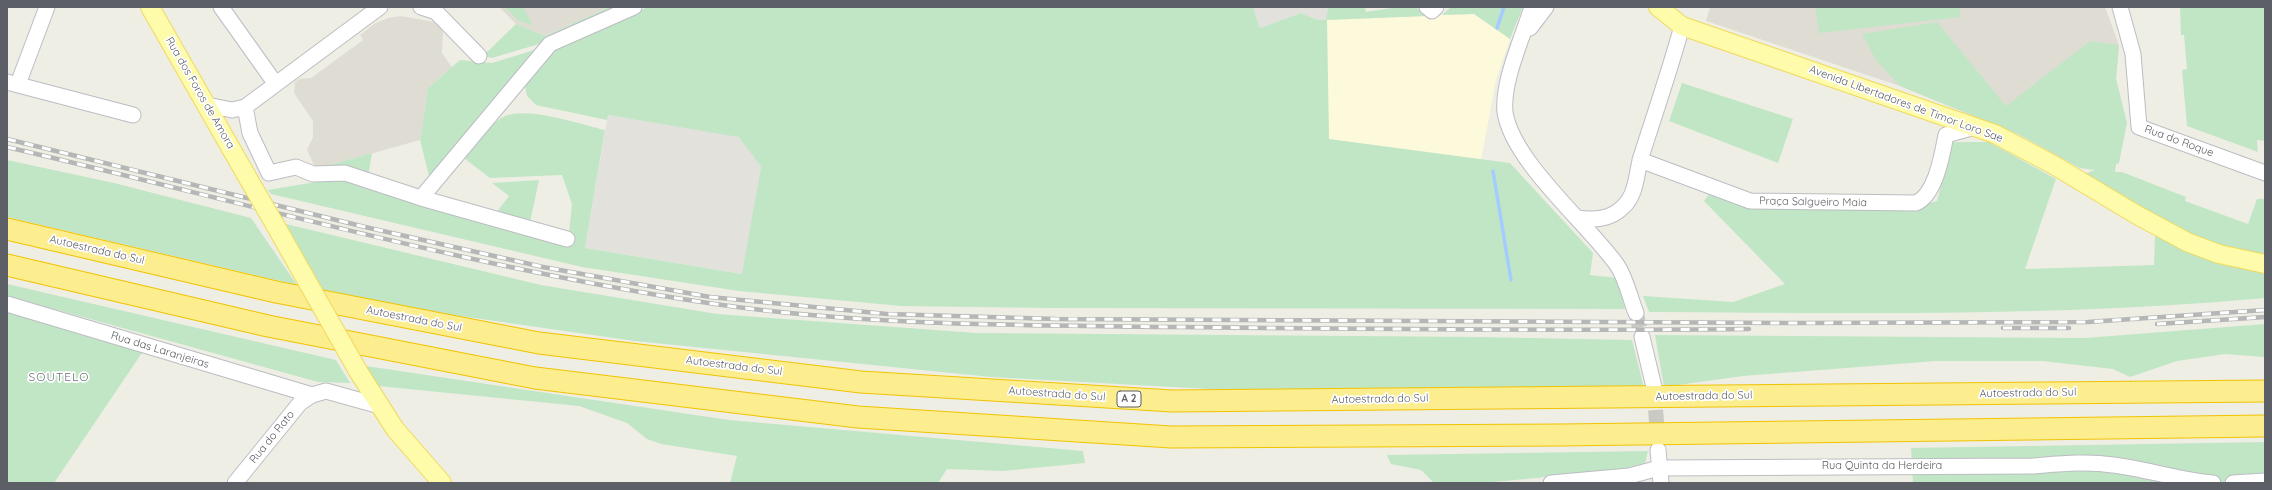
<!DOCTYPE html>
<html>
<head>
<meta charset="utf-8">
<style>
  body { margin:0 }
  #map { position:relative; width:2272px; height:490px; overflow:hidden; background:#efeee4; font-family:Quicksand,sans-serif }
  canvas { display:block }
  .frame { position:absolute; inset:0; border:8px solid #5c5f65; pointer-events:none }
</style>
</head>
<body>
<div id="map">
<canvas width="2272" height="490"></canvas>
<div class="frame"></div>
</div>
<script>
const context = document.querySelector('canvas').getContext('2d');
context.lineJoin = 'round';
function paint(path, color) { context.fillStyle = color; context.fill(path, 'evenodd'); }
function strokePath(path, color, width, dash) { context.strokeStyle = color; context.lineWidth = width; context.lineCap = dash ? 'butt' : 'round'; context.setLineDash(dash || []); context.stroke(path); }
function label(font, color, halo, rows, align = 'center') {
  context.font = font + ' Quicksand,sans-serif'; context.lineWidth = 3.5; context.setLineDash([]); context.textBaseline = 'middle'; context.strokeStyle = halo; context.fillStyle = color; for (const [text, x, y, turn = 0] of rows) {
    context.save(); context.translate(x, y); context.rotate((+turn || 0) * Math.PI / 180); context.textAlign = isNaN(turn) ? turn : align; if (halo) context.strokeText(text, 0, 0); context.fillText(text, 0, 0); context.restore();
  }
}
const commercial = new Path2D(`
  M 1474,14 L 1510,39 L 1496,80 L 1481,160 L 1329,140 L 1326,20 Z`);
const industrial = new Path2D(`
  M 1253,7 L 1328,7 L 1326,20 L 1317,20 L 1301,13 L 1260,28 Z
  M 608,115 L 739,136 L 761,167 L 743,274 L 585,248 Z`);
const education = new Path2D(`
  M 499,7 L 609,7 L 545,36 L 516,24 Z
  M 1710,7 L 2105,7 L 2119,45 L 2108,167 L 2080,168 L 2018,134 L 1900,86 L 1706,21 Z
  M 401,16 L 434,22 L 440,26 L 443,33 L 442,53 L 452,67 L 428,88 L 420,140 L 316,169 L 307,150 L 313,137 L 313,121 L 294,93 L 295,82 L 299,79 L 311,78 L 363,40 L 360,35 L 374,24 L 388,18 Z`);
const green = new Path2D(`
  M 505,7 L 523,7 L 533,25 L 519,21 Z
  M 609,7 L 627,7 L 549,41 L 492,58 L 483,56 L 516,24 L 545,36 Z
  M 648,7 L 1253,7 L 1260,28 L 1301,13 L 1317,20 L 1326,20 L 1328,7 L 1365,7 L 1366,12 L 1398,7 L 1416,7 L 1427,16 L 1327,20 L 1329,139 L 1510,163 L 1593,253 L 1590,275 L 1617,278 L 1625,309 L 1049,308 L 901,306 L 739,291 L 582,267 L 271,194 L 268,190 L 345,177 L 568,242 L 572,204 L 562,175 L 490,178 L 464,158 C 474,147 489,126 501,118 C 523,104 580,124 605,130 L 585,248 L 742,274 L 761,167 L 739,137 L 608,115 L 607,120 L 536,105 L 527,96 L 525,85 L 553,47 Z
  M 1451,7 L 1523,7 L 1510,39 L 1474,14 L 1442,15 Z
  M 1815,7 L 1959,7 L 1961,17 L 1819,33 Z
  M 2180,7 L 2265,7 L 2265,141 L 2257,140 L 2258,152 L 2187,126 L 2182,70 L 2187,69 L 2184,35 L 2181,35 Z
  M 1937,22 L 2006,106 L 2090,41 L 2119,45 L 2116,78 L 2127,123 L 2119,163 L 2116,164 L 2115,172 L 2122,172 L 2186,197 L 2185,201 L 2248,224 L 2257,199 L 2265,199 L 2265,254 L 2225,247 L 2198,238 L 2082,175 L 2095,170 L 2080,168 L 2018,134 L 1900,86 L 1876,60 L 1862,34 Z
  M 544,47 L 429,176 L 420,140 L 428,88 L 460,60 L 492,63 Z
  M 1682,83 L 1793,119 L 1778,163 L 1669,121 Z
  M 1953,142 L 1989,142 L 2056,179 L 2025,269 L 2154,265 L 2155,235 L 2215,263 L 2265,270 L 2265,298 C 2060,317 1855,313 1649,312 L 1643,296 L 1733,302 L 1785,284 L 1704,201 L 1710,193 L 1918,206 L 1937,201 Z
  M 372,153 L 368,177 L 316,169 Z
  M 7,160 L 114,183 L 251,218 L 297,285 L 7,217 Z
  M 539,180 L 529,227 L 493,217 L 509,196 L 492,183 Z
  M 286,224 L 541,285 L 717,314 L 976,333 L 1480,337 L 1632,340 L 1644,388 L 1246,391 L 991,377 L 635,341 L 453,315 L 324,292 Z
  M 7,284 L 336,360 L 350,383 L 318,382 L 7,296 Z
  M 7,310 L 144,350 L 54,483 L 7,483 Z
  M 2265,324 L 2265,357 L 2225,354 L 2177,361 L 2130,377 L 2113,369 L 2042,361 L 1936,361 L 1743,376 L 1664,387 L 1655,335 L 2085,338 Z
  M 366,366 L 729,420 L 1083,451 L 1085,463 L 1003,471 L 947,469 L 938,483 L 730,483 L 737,456 L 661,444 L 647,439 L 627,423 L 579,406 L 378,386 Z
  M 2265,442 L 2265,483 L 1913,483 L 1911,448 Z
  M 1648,451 L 1645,463 L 1618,470 L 1505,481 L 1478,483 L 1433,482 L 1421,470 L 1391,464 L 1387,455 Z`);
const stream = new Path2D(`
  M 1497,28 L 1504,7
  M 1493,171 L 1511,280`);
const minorTunnel = new Path2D(`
  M 1636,313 L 1642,337
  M 1654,387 L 1658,443`);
const minor = new Path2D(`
  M 221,7 L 275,83
  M 421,7 L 436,12 L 479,56
  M 1427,7 L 1432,11 L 1436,7
  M 1532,7 C 1523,37 1502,81 1505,112 C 1512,161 1587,223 1617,265 C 1626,278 1630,298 1636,313
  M 2120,7 L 2133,54 L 2139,127 L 2265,173
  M 1530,28 L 1546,7
  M 7,82 L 133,115
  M 18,84 L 47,7
  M 207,105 L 232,110 L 245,107 L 380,7
  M 245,107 L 250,133 L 269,173 L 296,167 L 313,174 L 345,173 L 421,198 L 567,239
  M 1640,160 L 1750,201 L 1916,203 C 1936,194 1942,155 1946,135 L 1975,127
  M 421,198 L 550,44 L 634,7
  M 1577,218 C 1594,220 1610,220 1623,207 C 1637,194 1636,174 1641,157 C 1655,113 1670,70 1682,26
  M 7,304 L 312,395
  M 1642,337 L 1654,387
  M 1658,450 L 1661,483
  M 235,483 L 300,403 L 312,395 L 326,391 L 380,406
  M 1551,483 L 1629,476 L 1659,468 L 2033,466 C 2059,464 2086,461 2113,465 C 2146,469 2179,480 2213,483
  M 2233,483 L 2265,481`);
const major = new Path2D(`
  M 150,7 L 249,180
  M 1658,7 L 1682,26 L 1995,134 L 2052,164 L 2137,215 L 2187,242 L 2219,254 L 2265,264
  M 274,223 L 304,276
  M 358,371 L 395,429 L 442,483`);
const highway = new Path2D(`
  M 7,229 L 276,292 L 539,343 L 861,382 L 1172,401 L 2265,391
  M 7,265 L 268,326 L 535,378 L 858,417 L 1171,437 L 1561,435 L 2265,426`);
const rail = new Path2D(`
  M 7,139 L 365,227 L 543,267 L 710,297 L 887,314 L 1056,319 L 1790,323 L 2088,322 L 2265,310
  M 7,147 C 242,202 476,269 715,304 C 867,326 1021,325 1174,327 C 1366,329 1558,331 1749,329
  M 2157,324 L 2265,317
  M 2003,328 L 2069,328`);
const majorBridge = new Path2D(`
  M 249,180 L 274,223
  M 304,276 L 358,371`);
const shields = [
  [1129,399,24]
];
const shieldNames = [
  ["A 2",1129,399]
];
const streetNames = [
  ["Rua dos Foros de Amora",200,93,60],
  ["Avenida Libertadores de Timor Loro Sae",1906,104,20],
  ["Rua do Roque",2179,141,20],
  ["Praça Salgueiro Maia",1813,202,1],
  ["Autoestrada do Sul",97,250,13],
  ["Autoestrada do Sul",414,319,11],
  ["Rua das Laranjeiras",160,350,17],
  ["Autoestrada do Sul",734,366,7],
  ["Autoestrada do Sul",2028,393,-1],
  ["Autoestrada do Sul",1057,394,4],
  ["Autoestrada do Sul",1704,396,-1],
  ["Autoestrada do Sul",1380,399,-1],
  ["Rua do Rato",272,437,-51],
  ["Rua Quinta da Herdeira",1882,466]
];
const neighbourhoodNames = [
  ["SOUTELO",59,377]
];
paint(commercial, '#fdfadb');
paint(industrial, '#e2e1dc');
paint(education, '#dfddd3');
paint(green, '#c1e6c6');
strokePath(stream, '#a5ccfe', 3.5);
strokePath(minorTunnel, '#cacac4', 15, [15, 8]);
strokePath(minor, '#bcbdc3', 17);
strokePath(major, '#f0d95c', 20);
strokePath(highway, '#f1c303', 23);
strokePath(minor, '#fff', 15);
strokePath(major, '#fefbaa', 18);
strokePath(highway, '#fced8e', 21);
strokePath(rail, '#b5b6b6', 4.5);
strokePath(rail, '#fff', 3, [9]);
strokePath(majorBridge, '#f0d95c', 20, []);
strokePath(majorBridge, '#fefbaa', 18);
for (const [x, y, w] of shields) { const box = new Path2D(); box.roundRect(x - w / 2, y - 8, w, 16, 3); context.fillStyle = '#fff'; context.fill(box); strokePath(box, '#5c5f65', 1); }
label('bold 10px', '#5c5f65', null, shieldNames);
label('11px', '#5c5f65', '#fff', streetNames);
context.letterSpacing = '1px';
label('12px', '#6d7177', '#fff', neighbourhoodNames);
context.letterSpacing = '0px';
</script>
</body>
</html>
